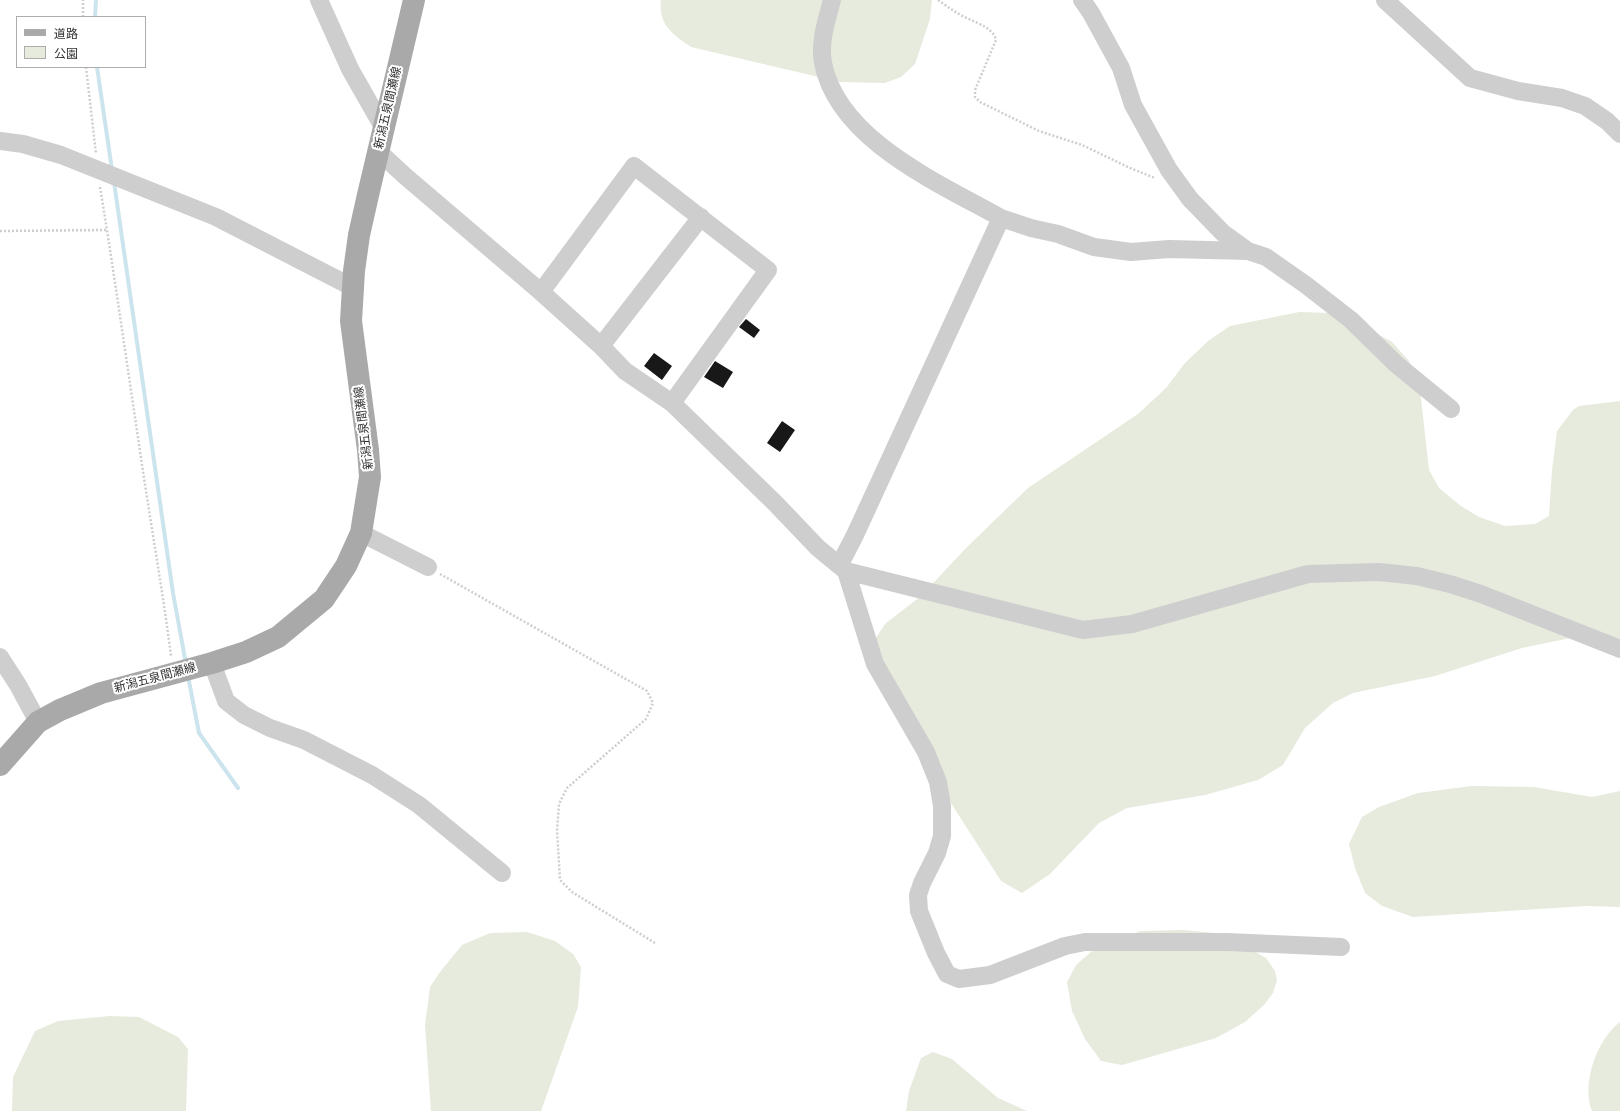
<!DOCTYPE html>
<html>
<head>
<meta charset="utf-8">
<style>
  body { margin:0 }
  #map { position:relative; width:1620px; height:1111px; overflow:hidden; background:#fff; font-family:"IBM Plex Sans","Noto Sans JP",sans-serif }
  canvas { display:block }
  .legend { position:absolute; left:16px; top:16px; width:130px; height:52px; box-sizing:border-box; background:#fff; border:1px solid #adadad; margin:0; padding:5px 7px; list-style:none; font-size:12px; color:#313131 }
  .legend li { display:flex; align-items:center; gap:8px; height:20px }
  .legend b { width:20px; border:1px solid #adadad }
</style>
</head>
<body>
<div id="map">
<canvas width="1620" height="1111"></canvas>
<ul class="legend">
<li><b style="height:5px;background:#a9a9a9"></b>道路</li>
<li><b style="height:11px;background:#e6ebdd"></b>公園</li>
</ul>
</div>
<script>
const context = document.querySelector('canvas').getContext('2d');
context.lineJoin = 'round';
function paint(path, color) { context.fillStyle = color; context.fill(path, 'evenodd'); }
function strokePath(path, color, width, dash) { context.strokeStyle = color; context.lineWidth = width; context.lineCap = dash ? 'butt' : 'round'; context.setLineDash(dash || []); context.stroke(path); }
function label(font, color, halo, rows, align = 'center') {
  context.font = font + ' "IBM Plex Sans","Noto Sans JP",sans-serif'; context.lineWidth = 4; context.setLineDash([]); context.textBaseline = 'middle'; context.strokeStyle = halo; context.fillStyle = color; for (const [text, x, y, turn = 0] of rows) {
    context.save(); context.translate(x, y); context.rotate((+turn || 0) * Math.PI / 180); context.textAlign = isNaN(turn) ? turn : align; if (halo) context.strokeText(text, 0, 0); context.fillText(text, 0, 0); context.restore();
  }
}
const green = new Path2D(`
  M 661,0 L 932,0 L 930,19 L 915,64 L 901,77 L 885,83 L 840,82 L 691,47 C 672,34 658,24 661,0 Z
  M 1299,312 L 1331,313 L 1367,328 L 1392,342 L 1409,361 L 1419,380 L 1429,470 L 1439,488 L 1461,506 L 1479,517 L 1505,526 L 1535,524 L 1549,516 L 1552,470 L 1557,431 L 1573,410 L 1579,406 L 1620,401 L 1620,650 L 1575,637 L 1522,648 L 1435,676 L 1353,693 L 1333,703 L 1305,728 L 1283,765 L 1258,780 L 1205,795 L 1127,808 L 1099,823 L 1050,874 L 1022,893 L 1001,881 L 956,811 L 875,675 L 874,641 L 885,624 L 921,596 L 966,548 L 1028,488 L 1138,414 L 1166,388 L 1185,363 L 1208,341 L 1230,326 Z
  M 1472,786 L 1534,787 L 1592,797 L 1620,791 L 1620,907 L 1586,906 L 1413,917 L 1382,906 L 1365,893 L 1355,868 L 1349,844 L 1362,817 L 1379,807 L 1418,793 Z
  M 1183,930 L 1214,933 L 1241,944 L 1266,958 L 1275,971 L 1277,980 L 1273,993 L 1264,1005 L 1245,1022 L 1216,1038 L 1122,1065 L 1101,1061 L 1085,1039 L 1072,1011 L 1067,982 L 1076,965 L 1099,945 L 1141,931 Z
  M 527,932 L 555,941 L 573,954 L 581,967 L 578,1007 L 541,1111 L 431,1111 L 425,1025 L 430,987 L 440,972 L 462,945 L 490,933 Z
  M 109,1016 L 139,1017 L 178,1037 L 188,1049 L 186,1111 L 12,1111 L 13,1077 L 35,1031 L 58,1021 Z
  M 1620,1022 L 1620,1111 L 1592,1111 C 1581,1084 1597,1039 1620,1022 Z
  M 933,1052 L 952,1059 L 998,1098 L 1027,1111 L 906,1111 L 909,1091 L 921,1058 Z`);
const stream = new Path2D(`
  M 95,17 L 96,0
  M 97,67 L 112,170
  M 114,182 L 173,593 L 186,664
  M 188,676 L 199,733 L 238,788`);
const building = new Path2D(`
  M 746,319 L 760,330 L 754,338 L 739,327 Z
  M 654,353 L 672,366 L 662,380 L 644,366 Z
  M 715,361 L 733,372 L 723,388 L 704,377 Z
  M 782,421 L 795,430 L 780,452 L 767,443 Z`);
const path = new Path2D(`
  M 938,0 C 945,5 952,10 959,14 C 970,21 993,26 996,40 L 975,90 L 975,97 L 980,102 L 1039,131 L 1082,145 L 1130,168 L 1155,178
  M 83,17 L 83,0
  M 86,67 L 96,154
  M 100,187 C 114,272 126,358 139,444 C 149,515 162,585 171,656
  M 0,231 L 107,230
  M 440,574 L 647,691 L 653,703 L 646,719 L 567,788 L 559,804 L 557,830 L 560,880 L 572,892 L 655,943`);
const minor = new Path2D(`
  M 319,0 L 350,69 L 383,127
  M 832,0 C 827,19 819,42 823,63 C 838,140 939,183 1001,218
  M 1082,0 L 1091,13 L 1121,68 L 1133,105 L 1169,170 L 1190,199 L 1223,233 L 1248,251 L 1266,257 L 1306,285 L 1351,320 L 1396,364 L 1451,409
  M 1385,0 L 1470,78 L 1518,91 L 1562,98 L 1585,106 L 1607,121 L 1620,134
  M 0,141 L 23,144 L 61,155 L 216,217 L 352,287
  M 378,151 L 405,176 L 541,292 L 601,346 L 625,371 L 672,403 L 775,503 L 818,548 L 846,571 L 1083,630 L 1132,624 L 1308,574 L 1379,572 L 1417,576 L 1450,584 L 1481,594 L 1620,649
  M 541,292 L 634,166 L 768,270 L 672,403
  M 601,346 L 701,217
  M 361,533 L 428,567
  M 840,564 L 855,535 L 1001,218 L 1031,228 L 1058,234 L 1094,247 L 1131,252 L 1169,249 L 1248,251
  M 846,571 L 875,664 L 926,752 L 938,782 L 942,806 L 942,836 L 937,853 L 922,883 L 918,895 L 919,911 L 936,953 L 947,974 L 959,979 L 990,975 L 1065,946 L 1085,942 L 1227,942 L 1341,947
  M 0,657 L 18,685 L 38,722
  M 212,663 L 226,701 L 244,715 L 270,728 L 304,740 L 372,775 L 419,805 L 502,873`);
const major = new Path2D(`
  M 0,765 L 38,722 L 60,710 L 101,693 L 212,663 L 246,652 L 278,637 L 324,599 L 346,566 L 361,533 L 370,477 L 368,450 L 351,321 L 354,271 L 359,235 L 368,195 L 414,0`);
const streetNames = [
  ["新潟五泉間瀬線",388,108,-77],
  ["新潟五泉間瀬線",364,428,-97],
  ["新潟五泉間瀬線",155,678,-15]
];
paint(green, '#e6ebdd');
strokePath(stream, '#cce4ed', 4);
paint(building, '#181818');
strokePath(path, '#cecece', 2.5, [2, 2]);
strokePath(minor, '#cecece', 18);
strokePath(major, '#a9a9a9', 22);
label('12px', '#313131', '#fff', streetNames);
</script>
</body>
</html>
